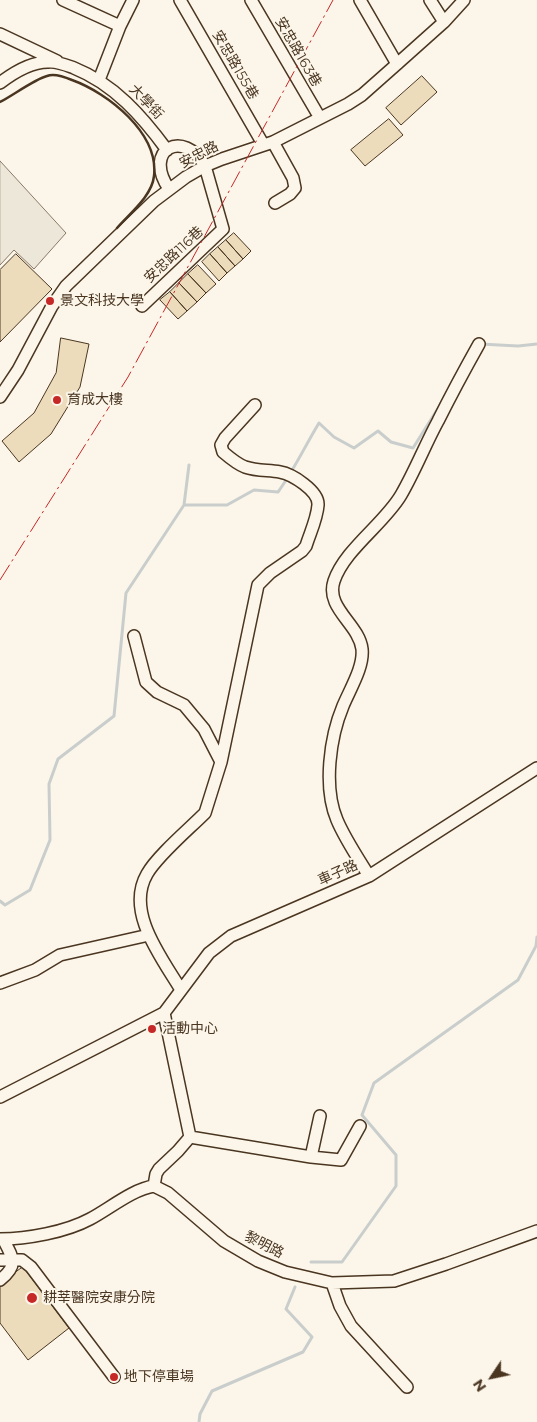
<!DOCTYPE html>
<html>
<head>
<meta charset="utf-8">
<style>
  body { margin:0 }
  #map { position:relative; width:537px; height:1422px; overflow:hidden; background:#fbf6e9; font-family:Montserrat,sans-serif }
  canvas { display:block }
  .north { position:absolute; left:467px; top:1352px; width:50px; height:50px; -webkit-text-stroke:4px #fbf6e9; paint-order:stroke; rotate:236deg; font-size:14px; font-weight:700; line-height:20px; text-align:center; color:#4a3520 }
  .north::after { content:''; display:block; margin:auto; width:18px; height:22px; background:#4a3520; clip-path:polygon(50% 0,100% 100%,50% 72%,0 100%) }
</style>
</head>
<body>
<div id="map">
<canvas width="537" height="1422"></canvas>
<div class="north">N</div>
</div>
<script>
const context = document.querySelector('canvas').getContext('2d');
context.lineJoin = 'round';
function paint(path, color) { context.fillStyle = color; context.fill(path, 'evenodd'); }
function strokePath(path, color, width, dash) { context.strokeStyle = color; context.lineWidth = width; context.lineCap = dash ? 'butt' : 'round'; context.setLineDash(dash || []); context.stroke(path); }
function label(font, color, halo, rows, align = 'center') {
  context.font = font + ' Montserrat,"Noto Sans TC",sans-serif'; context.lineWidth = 4; context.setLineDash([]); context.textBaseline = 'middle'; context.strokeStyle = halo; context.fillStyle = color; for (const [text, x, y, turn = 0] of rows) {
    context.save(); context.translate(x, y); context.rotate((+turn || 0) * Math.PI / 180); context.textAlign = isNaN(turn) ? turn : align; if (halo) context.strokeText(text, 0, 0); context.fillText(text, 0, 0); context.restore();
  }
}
const parking = new Path2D(`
  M 0,161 L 66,233 L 34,269 L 14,250 L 0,265 Z`);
const stream = new Path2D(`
  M 480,344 L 518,346 L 537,344
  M 184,505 L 189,465
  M 0,901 L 5,905 L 30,890 L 50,840 L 49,784 L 58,759 L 114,716 L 126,593 L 184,505 L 227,505 L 254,490 L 278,492 C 294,470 305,446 319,423 L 334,437 L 354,448 L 378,431 L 391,442 L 413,448 L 442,402
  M 311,1262 L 342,1262 L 396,1186 L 396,1155 L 362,1115 L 374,1083 L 518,980 L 536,946 L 537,937
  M 199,1422 L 200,1414 L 212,1391 L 303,1352 L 312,1337 L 286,1309 L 295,1287`);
const building = new Path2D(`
  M 422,76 L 437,92 L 401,125 L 386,108 Z
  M 389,119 L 403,135 L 365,166 L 351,150 Z
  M 234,233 L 251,251 L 243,259 L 226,240 Z
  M 226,240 L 243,259 L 235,266 L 218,247 Z
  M 218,247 L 235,266 L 227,273 L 210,254 Z
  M 16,254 L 52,289 L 0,342 L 0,270 Z
  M 210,254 L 227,273 L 219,281 L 202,262 Z
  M 198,265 L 216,284 L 206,293 L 188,274 Z
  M 188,274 L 206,293 L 197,302 L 179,283 Z
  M 179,283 L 197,302 L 187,311 L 170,292 Z
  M 170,292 L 187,311 L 178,319 L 160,300 Z
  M 61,338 L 89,344 L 80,387 L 51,434 L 19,462 L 2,441 L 34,413 L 56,373 Z
  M 23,1267 L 69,1328 L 28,1360 L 0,1323 L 0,1284 Z`);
const minor = new Path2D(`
  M 63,0 L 120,26
  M 180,0 L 263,144
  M 251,0 L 320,118
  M 360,0 L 397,64
  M 430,0 L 444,22
  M 0,34 L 57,61
  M 99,80 L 120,26 L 133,0
  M 0,83 C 13,73 31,62 48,62 C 57,61 66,65 74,68 C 114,84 142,116 167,150
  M 273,142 L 293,178 L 295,188 L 290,194 L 275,203
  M 142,306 L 223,229 L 205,166 C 184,128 142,149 169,189
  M 0,397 L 18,370 L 52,306 L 66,286 L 154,201 L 186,177 L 205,166 L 222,159 L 273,142 L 348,104 L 362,95 L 397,64 L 444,22 L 464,0
  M 134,636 L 146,682 L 157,692 L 184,705 L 204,729 L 221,762
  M 369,876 C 358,858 345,839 337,820 C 323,787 330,737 343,706 C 350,689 364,667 362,649 C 359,624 325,608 334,581 C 345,549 384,524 401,495 C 415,471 425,445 438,421 C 451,395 465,369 479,344
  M 0,983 L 35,970 L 60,955 L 149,935
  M 181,990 C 162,958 125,912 147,874 C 157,856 189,829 205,813 L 221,762 L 258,585 L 270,573 L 302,551 L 306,546 C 310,533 317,519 318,505 C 319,491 292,474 280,472 C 268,470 257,471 245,467 C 237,464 230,458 223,452 L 221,445 L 225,438 L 255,405
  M 0,1097 L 164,1013 L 209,953 L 231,936 L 369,876 L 537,768
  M 190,1137 L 311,1157 L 341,1160 L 360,1126
  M 311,1157 L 320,1116
  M 154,1186 L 156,1174 L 159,1169 L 178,1151 L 190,1137 L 164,1013
  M 0,1239 C 27,1239 66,1232 90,1219 C 109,1209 133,1189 154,1186 L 168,1193 L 224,1241 L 258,1261 L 285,1272 L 332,1283 L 394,1281 L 446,1264 L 537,1231
  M 0,1260 L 22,1260 L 31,1267 L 114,1377
  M 0,1280 C 19,1265 13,1258 3,1239
  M 332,1283 L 340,1306 L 351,1326 L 407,1387`);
const wall = new Path2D(`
  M 0,102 C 12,96 35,79 47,76 C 54,73 65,77 72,80 C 108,93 159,133 154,176 C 152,196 130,213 117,228`);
const power = new Path2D(`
  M 0,580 L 128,377 L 333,0`);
const markers = [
  [50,301,5,"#c62828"],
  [57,400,5,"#c62828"],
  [152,1029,5,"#c62828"],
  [32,1298,6,"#c62828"],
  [114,1377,5,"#c62828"]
];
const streetNames = [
  ["安忠路163巷",298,52,60],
  ["安忠路155巷",235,65,60],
  ["大學街",146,102,46],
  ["安忠路",199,155,-27],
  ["安忠路116巷",174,255,-43],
  ["車子路",338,873,-24],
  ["黎明路",264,1245,27]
];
const poiNames = [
  ["景文科技大學",60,301],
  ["育成大樓",67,400],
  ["活動中心",162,1029],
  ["耕莘醫院安康分院",43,1298],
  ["地下停車場",124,1377]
];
paint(parking, '#ede7d9');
strokePath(parking, '#887966', 1);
strokePath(stream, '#c9cecd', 3);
paint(building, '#ecdcbc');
strokePath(building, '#4a3520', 1);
strokePath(minor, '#4a3520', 14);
strokePath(minor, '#fbf6e9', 11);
strokePath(wall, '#4a3520', 2.5);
strokePath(power, '#c62828', 1, [18, 4, 2.5, 4]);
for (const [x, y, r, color] of markers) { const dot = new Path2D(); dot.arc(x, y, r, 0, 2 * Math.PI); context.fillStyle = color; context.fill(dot); strokePath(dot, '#fbf6e9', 2); }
label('14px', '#4a3520', '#fbf6e9', streetNames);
label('14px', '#4a3520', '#fbf6e9', poiNames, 'left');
</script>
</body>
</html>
